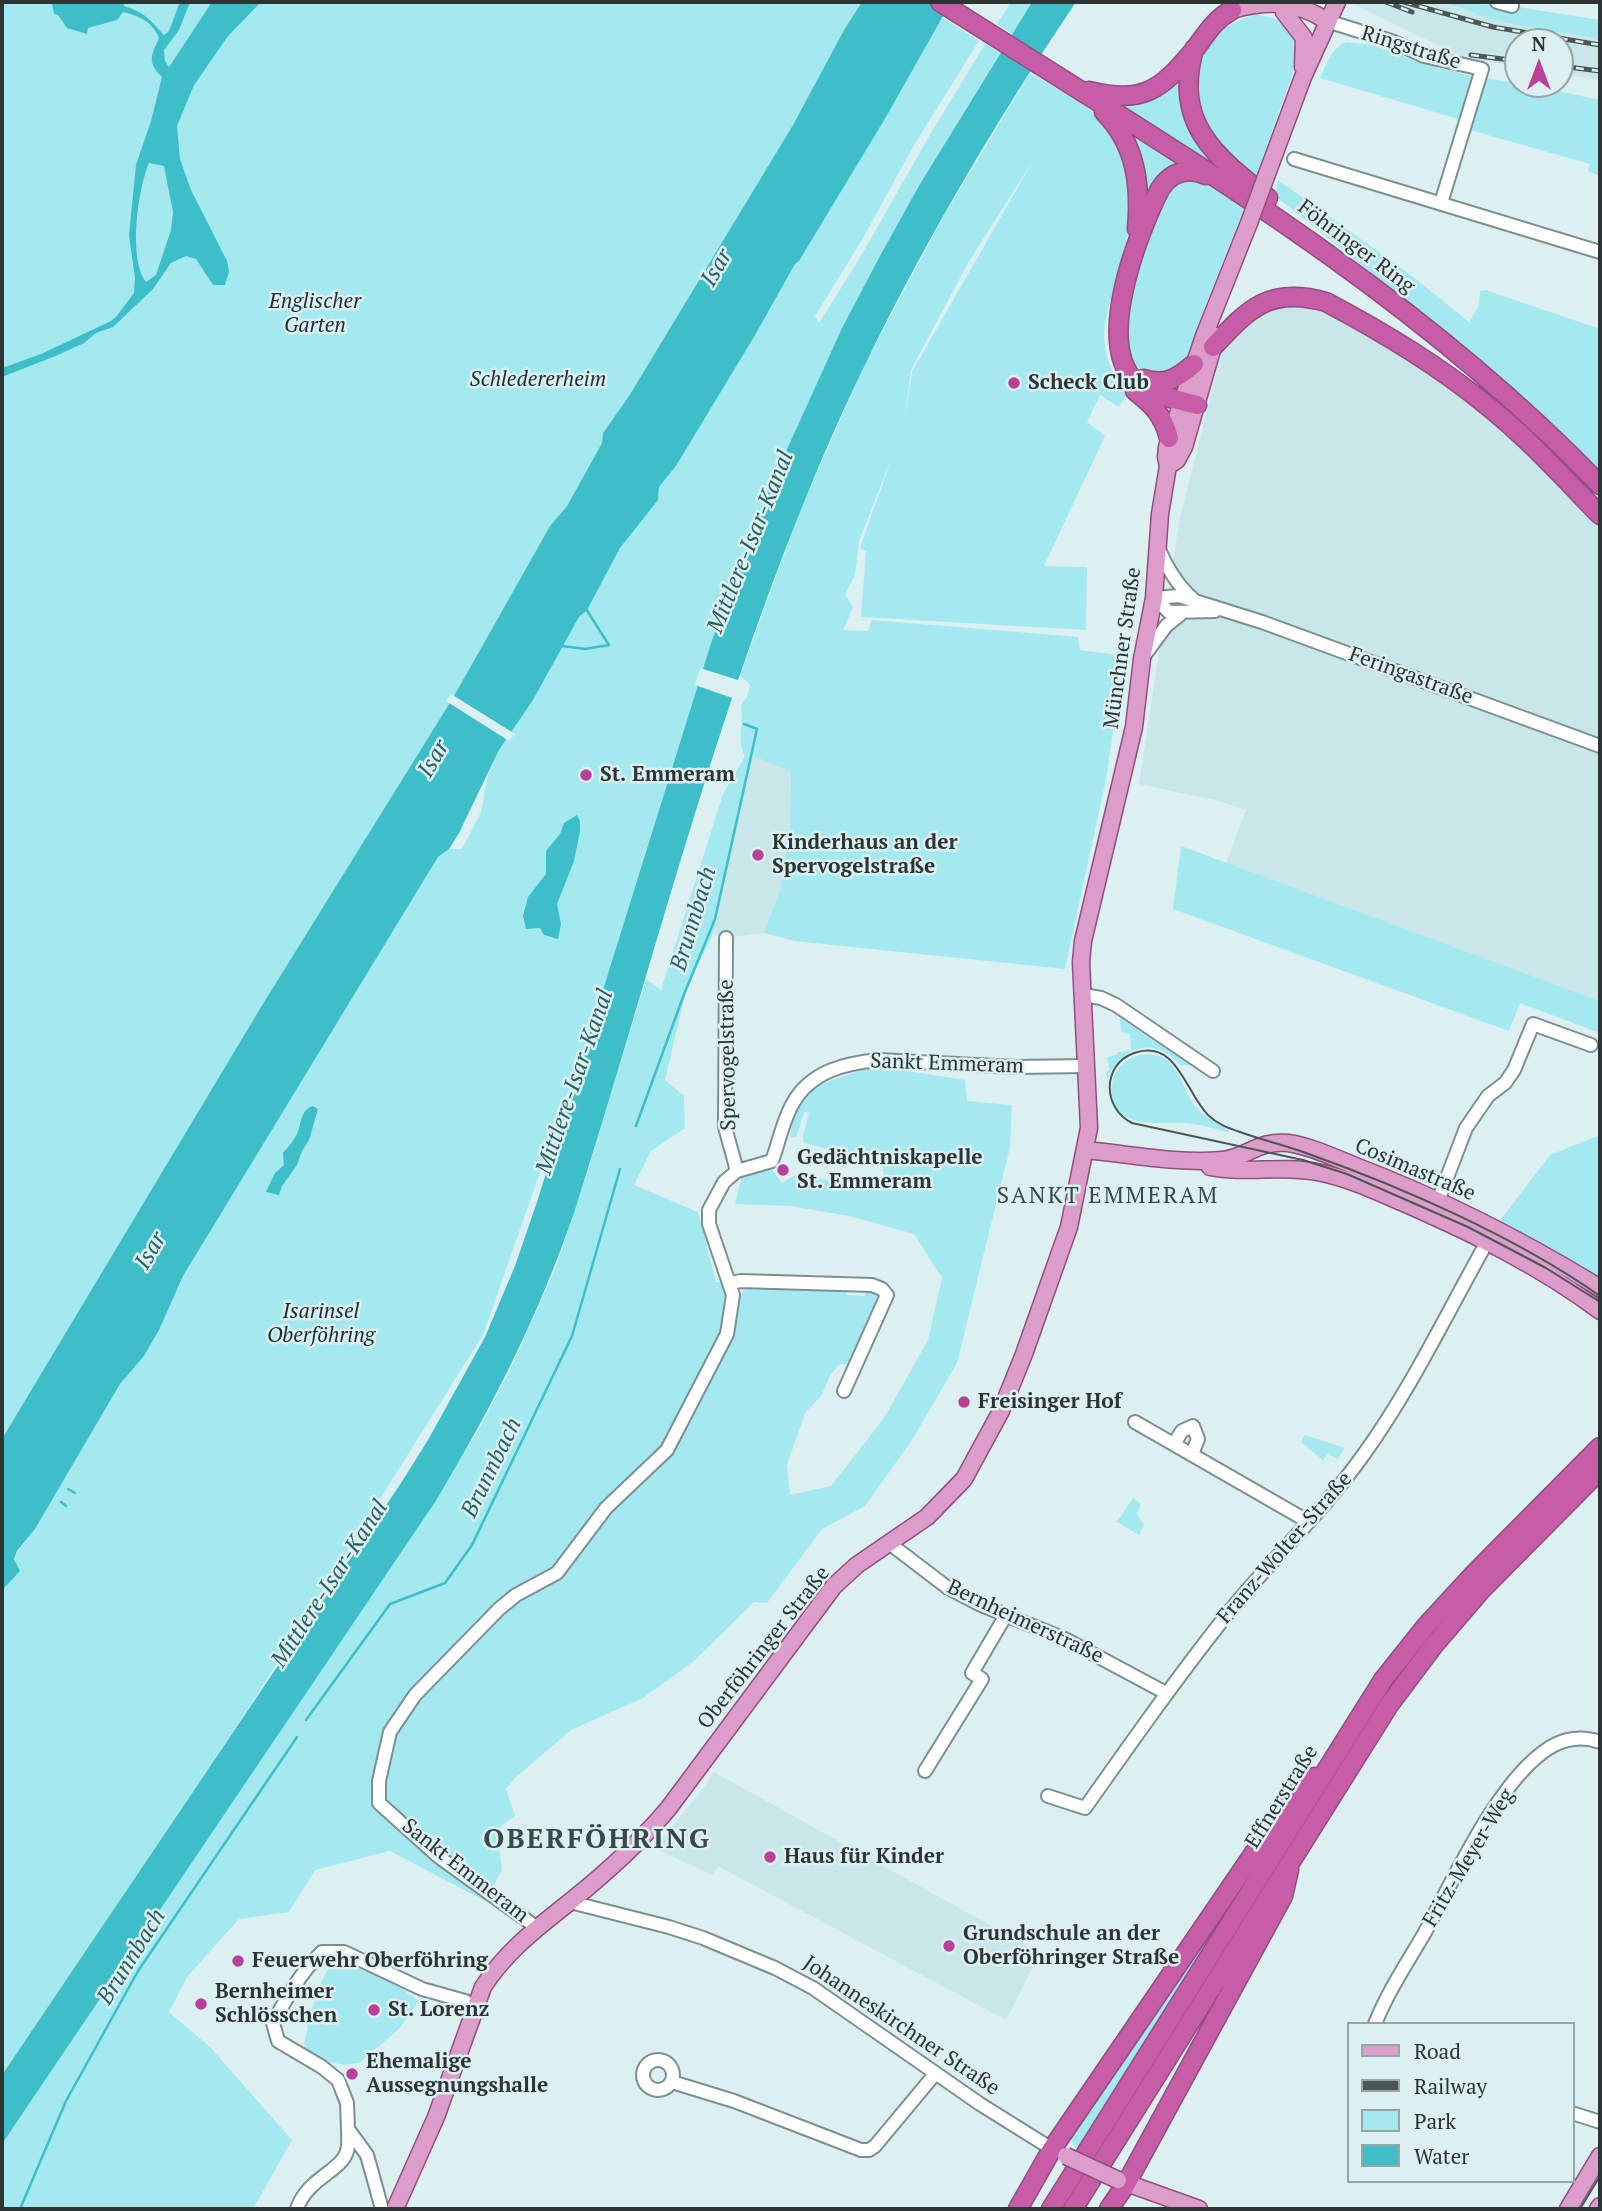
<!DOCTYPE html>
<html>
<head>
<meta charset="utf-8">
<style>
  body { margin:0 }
  #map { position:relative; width:1602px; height:2211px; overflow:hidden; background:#dcf0f2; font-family:"PT Serif",serif }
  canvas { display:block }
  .frame { position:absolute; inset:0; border:4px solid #2c3434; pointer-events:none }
  .legend { position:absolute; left:1347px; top:2022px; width:228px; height:161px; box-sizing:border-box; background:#dcf0f2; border:2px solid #96a5a6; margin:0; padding:9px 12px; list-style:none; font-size:21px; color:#2c3434 }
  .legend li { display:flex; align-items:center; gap:14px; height:35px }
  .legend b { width:35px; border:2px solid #96a5a6 }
  .north { position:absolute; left:1504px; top:28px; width:70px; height:70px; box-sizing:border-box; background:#dcf0f2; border:2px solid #96a5a6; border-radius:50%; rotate:0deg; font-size:19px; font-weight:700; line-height:28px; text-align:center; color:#2c3434 }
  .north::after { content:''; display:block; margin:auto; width:24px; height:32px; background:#b94298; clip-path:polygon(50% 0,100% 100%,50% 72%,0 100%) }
</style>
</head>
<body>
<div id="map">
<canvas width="1602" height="2211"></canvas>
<div class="frame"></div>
<ul class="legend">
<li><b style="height:9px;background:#dd9dca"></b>Road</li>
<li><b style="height:9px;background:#4c5656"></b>Railway</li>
<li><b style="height:19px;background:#a4e9ef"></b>Park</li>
<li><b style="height:19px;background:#3ebec8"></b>Water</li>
</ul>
<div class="north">N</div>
</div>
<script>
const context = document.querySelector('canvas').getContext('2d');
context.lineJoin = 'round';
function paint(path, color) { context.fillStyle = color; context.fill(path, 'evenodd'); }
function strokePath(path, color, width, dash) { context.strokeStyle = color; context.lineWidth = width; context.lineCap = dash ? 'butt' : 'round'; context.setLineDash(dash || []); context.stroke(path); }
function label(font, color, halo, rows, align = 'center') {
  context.font = font + ' "PT Serif",serif'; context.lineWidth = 5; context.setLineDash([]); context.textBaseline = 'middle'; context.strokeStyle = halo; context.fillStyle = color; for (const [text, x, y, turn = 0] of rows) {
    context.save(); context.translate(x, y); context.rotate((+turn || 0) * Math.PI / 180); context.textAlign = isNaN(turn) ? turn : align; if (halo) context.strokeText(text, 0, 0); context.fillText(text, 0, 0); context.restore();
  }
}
const built = new Path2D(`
  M 1354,2 L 1444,2 L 1499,22 L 1600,39 L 1600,80 L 1560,74 L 1560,42 L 1518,42 L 1518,67 L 1462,57 L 1353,4 Z
  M 1273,301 L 1325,305 L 1482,407 L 1539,457 L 1600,526 L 1600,1001 L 1226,863 L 1246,810 L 1215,800 L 1139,784 L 1179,522 L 1221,353 L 1233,330 Z
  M 753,756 L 791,770 L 790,824 L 781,887 L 764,933 L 726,938 L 713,934 Z
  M 714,1772 L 1040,1953 L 1006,2020 L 718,1866 L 712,1875 L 655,1848 L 701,1791 Z`);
const green = new Path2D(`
  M 2,2 L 862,2 L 844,30 L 793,125 L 629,396 L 603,433 L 602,443 L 567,506 L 550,526 L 454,696 L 261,1007 L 2,1439 Z
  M 1011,2 L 1032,2 L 1012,34 L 997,24 Z
  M 1444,2 L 1512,6 L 1600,20 L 1600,39 L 1499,22 Z
  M 1255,14 L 1281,20 L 1294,29 L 1300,53 L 1254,182 L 1213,140 L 1193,99 L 1198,62 L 1206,47 L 1229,25 Z
  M 942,17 L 979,41 L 914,145 L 862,240 L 815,316 L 819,323 L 858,261 L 931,133 L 985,44 L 1000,53 L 920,184 L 881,254 L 842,328 L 773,480 L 712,640 L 626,927 L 483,1335 L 248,1709 L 2,2075 L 2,1586 L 4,1587 L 16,1564 L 15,1555 L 35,1529 L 120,1384 L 144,1356 L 159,1330 L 183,1276 L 438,857 L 449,849 L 462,849 L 481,812 L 488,775 L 499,750 L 533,700 L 579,617 L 587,609 L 620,548 L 658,499 L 659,487 L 676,466 L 754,337 L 795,264 L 799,261 L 886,117 Z
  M 1346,42 L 1373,45 L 1421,63 L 1467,75 L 1529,85 L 1600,100 L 1600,176 L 1588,171 L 1590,164 L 1463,128 L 1465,121 L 1320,78 C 1327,63 1331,49 1346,42 Z
  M 1030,73 C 1055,89 1090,104 1109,128 C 1147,177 1129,235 1114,288 C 1109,306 1102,327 1105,346 C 1108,365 1116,379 1126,395 L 1119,407 L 1100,395 L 1087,422 L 1105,436 L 1044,566 L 1087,567 L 1086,630 L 861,617 L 866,551 L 860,548 L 892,457 L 859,541 L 855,575 L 845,594 L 853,607 L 843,630 L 868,631 L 872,620 L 1078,637 L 1080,650 L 1124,656 L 1106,779 L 1065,969 L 794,941 L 764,933 L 781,887 L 790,824 L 791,771 L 753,756 L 713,934 L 687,987 L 665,1080 L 684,1096 L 685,1128 L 651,1151 L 634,1185 L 698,1212 L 716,1282 L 722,1282 L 723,1292 L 740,1294 L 751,1284 L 846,1288 L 847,1295 L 865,1296 L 865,1289 L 876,1294 L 879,1302 L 851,1365 L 840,1364 L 831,1374 L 821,1396 L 805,1413 L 787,1465 L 790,1495 L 831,1486 L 884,1418 L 928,1340 L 942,1278 L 914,1234 L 849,1216 L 791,1206 L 735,1204 L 742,1175 L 771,1168 L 782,1183 L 800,1172 L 852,1188 L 885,1186 L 881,1153 L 857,1156 L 804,1143 L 803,1136 L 809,1112 L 804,1112 L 797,1136 L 790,1138 L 794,1110 L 809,1091 L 826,1082 L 875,1066 L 965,1080 L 967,1101 L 1012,1105 L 1010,1147 L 957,1363 L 912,1440 L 865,1506 L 822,1529 L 767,1603 L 754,1602 L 694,1661 L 643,1698 L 571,1730 L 515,1778 L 506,1789 L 515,1816 L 501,1826 L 498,1839 L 502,1870 L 485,1901 L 390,1851 L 315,1870 L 289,1912 L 239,1919 L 187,1977 L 169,2012 L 211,2048 L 292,2140 L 253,2209 L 2,2209 L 2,2144 L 434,1502 L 479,1429 L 510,1370 L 556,1267 L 587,1173 L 646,979 L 661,990 L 723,794 L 745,756 C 736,741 744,722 741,705 L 747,697 L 750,685 L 740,675 L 802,506 L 864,366 L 943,217 ZM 1034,159 L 912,372 L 904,424 L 911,370 L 968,263 Z
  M 1180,77 L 1214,162 L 1211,163 L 1125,108 L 1126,105 C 1149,106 1164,91 1180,77 Z
  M 1128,132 L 1179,164 L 1178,168 L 1146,202 C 1146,175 1139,156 1128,132 Z
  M 1203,179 L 1245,206 L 1203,311 L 1189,357 L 1180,370 L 1150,376 L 1131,363 L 1127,352 L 1125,320 L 1150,225 L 1173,180 Z
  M 1278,180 L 1412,276 L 1469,322 L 1479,306 L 1480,291 L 1486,290 L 1600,329 L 1600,471 L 1481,360 L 1275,196 Z
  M 1181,846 L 1600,1001 L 1600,1033 L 1520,1003 L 1509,1031 L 1173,909 Z
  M 1120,1018 L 1190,1065 L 1180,1065 C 1154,1035 1123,1046 1107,1079 L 1107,1071 L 1110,1070 L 1107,1057 L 1116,1055 L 1118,1052 L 1131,1050 L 1130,1034 L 1121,1032 Z
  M 1140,1055 C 1173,1050 1177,1074 1190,1098 C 1197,1113 1215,1123 1229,1130 L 1228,1132 C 1215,1129 1200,1124 1186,1123 C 1156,1122 1109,1131 1112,1085 C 1114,1068 1126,1059 1140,1055 Z
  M 1600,1135 L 1600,1278 L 1499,1222 L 1550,1155 Z
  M 1305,1435 L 1345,1448 L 1338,1459 L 1328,1454 L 1323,1460 L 1301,1442 Z
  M 1133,1498 L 1141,1504 L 1137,1514 L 1144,1525 L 1139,1535 L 1117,1522 Z
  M 1502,1548 L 1267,1886 L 1063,2209 L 1058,2209 L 1392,1680 Z
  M 1297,1803 L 1081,2149 L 1074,2146 L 1070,2136 Z
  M 335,1960 L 387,1979 L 419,2001 L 399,2029 L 359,2063 L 344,2065 L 326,2061 L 306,2053 L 304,2044 C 311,2014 315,1984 335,1960 Z`);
const water = new Path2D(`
  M 49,2 L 123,2 L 124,6 C 146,13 150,20 164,35 L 169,31 L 180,2 L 190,2 L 179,30 L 164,50 L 165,61 L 169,67 L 212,2 L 261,2 L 228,36 L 194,85 L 177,126 L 180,159 L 191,190 L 227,261 L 229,272 L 225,285 L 213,285 L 196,259 L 186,256 L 171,263 L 153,289 L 113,327 L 96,333 L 84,343 L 58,355 L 2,377 L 2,368 L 41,354 L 111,321 L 116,317 L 134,293 L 135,278 L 129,235 L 136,165 L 151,121 L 162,77 C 146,62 152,54 159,38 C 153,22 139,16 123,12 L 117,20 L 88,28 L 87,34 L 67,28 L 58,15 L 54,14 L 52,4 ZM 149,163 L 164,166 L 173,212 L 171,230 L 156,275 L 146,282 C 128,258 138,189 149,163 Z
  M 862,2 L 951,2 L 886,117 L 799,261 L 795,264 L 754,337 L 676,466 L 659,487 L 658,500 L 620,548 L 587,610 L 579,617 L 533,700 L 499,750 L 459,833 L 449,849 L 438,857 L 183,1276 L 159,1330 L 144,1356 L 120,1384 L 35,1529 L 17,1551 L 14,1559 L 20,1571 L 4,1588 L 2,1586 L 2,1439 L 261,1007 L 454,696 L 550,526 L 567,506 L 602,443 L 603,433 L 629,396 L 793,125 L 844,30 Z
  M 1032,2 L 1076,2 C 969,161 873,330 802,507 C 709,737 649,978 574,1213 C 538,1317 492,1408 435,1502 L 2,2144 L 2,2075 L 401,1483 L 428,1440 L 485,1337 L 515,1266 L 537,1202 L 712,640 L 773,480 L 842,328 L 881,254 L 920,184 Z
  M 577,815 L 580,821 L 580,831 L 574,861 L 557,904 L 561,924 L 558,939 L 544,935 L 540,928 L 526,929 L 523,916 L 528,897 L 546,874 L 546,851 L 560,834 L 564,823 Z
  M 313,1106 L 318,1109 L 309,1140 L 302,1151 L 297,1165 L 282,1186 L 279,1195 L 266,1192 L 275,1173 L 284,1165 L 283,1153 C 288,1147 293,1142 297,1134 C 302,1123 300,1110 313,1106 Z`);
const pier = new Path2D(`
  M 700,668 L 741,681 L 735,699 L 695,685 Z
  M 451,694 L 515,734 L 509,741 L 446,701 Z`);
const stream = new Path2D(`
  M 562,646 L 585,649 L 609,645 L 586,609
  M 636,1126 L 683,997 L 715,919 L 757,729 L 744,724
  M 68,1489 L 75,1493
  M 61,1502 L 66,1506
  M 306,1720 L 390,1604 L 445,1583 L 472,1545 L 572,1336 L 620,1169
  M 20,2209 L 66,2101 L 138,1971 L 297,1737`);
const minor = new Path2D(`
  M 1497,2 L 1512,6
  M 1327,21 L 1394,42 L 1424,56 L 1482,69 L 1441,203
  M 1294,159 L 1600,252
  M 1158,547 C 1166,566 1176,584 1192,598
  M 1154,598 L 1179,596 L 1262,622 L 1600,746
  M 1154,598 L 1169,612 L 1215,611
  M 1144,656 L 1166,626 L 1182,613
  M 726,938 L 725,1127 L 737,1171
  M 1083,995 L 1101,998 L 1116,1005 L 1213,1071
  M 1438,1201 L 1466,1128 L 1488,1096 L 1505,1083 L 1514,1070 L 1533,1024 L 1591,1045
  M 730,1283 L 741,1281 L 872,1285 L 882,1289 L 887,1295 L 844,1391
  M 1135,1422 L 1309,1522
  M 1174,1444 L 1182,1431 L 1193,1426 L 1198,1439 L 1192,1454
  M 889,1543 L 948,1588 L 979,1604 L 1067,1640 L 1166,1693
  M 925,1771 L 982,1679 L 972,1673 L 1006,1615
  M 1048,1796 L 1085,1808 C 1133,1740 1181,1672 1233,1607 C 1276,1555 1325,1509 1364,1454 C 1412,1387 1447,1313 1487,1242
  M 570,1902 L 669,1927 L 703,1938 L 775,1968 L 813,1988 L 980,2104 L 1052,2149
  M 536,1927 L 439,1857 L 379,1803 L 379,1781 L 390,1732 L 415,1695 L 499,1609 L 516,1595 L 557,1573 L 606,1508 L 667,1450 L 727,1334 L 733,1295 L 709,1224 L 709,1210 L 724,1182 L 737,1171 L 772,1161 C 779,1142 783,1120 793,1103 C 811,1071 846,1063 879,1060 L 1015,1067 L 1087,1066
  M 1375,2024 C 1387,1993 1407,1963 1424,1934 C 1453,1881 1498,1780 1549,1748 C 1564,1738 1583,1736 1600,1742
  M643 2075a15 15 0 1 1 30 0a15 15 0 1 1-30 0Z
  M 672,2082 L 734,2101 L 861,2150 L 869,2150 L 875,2146 L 935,2074
  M 1572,2113 L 1600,2122
  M 297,2209 C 307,2178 342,2171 347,2151 C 349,2145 348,2136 348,2129
  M 382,2209 L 367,2155 L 348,2129 L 347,2103 L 338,2080 L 322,2067 L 278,2041 L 273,2023 C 287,1997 300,1973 322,1952 L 344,1952 L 422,1989 L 465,2001 L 475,2006`);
const major = new Path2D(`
  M 1232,10 C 1268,0 1296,1 1327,21
  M 1284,12 L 1304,38 L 1303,67
  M 1267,174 L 1303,77 L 1337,2
  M 1168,466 L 1177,460 L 1184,447 L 1216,336
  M 1085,1150 C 1130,1154 1177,1164 1222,1160 C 1246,1158 1258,1140 1288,1143 C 1310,1146 1333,1157 1353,1165 C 1439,1198 1522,1240 1600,1288
  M 1210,1167 C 1245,1174 1282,1165 1317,1172 C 1349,1178 1378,1192 1408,1205 C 1474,1234 1542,1267 1600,1311
  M 1118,2180 L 1199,2209
  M 395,2209 L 436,2117 L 483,1987 C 506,1951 537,1928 571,1901 C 606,1873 639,1843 668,1809 L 834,1586 L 857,1565 L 927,1517 L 964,1479 L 1001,1411 L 1024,1354 L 1069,1227 L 1089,1128 L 1081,962 L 1083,941 L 1134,727 L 1142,659 L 1154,598 L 1160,514 L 1168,466 L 1166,457 L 1167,447 L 1204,336 L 1249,223
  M 1568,2209 L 1600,2156
  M 1598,2209 L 1600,2206`);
const highway = new Path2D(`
  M 940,2 C 1171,149 1409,286 1600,485
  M 1194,49 C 1173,124 1215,156 1268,198
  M 1089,91 C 1143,104 1160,91 1195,49 C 1207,33 1214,20 1232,10
  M 1104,112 C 1136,144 1141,185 1137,229
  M 1213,347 C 1249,308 1270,286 1326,302 C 1381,331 1436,364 1484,403 C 1526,436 1563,477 1600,515
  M 1144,379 C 1165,386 1178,378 1194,364
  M 1135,391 C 1153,405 1163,415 1169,438
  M 1197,405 C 1179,400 1151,395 1137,383 C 1093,345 1139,231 1160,189 C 1171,172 1187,167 1206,175
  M 1018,2209 L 1052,2149 L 1293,1796 L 1314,1777
  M 1051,2209 L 1383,1680 L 1426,1626 L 1472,1576 L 1600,1447
  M 1073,2209 L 1389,1705 L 1434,1645 L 1483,1588 L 1600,1470
  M 1109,2209 L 1126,2184 L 1283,1896 L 1289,1870`);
const tram = new Path2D(`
  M 1600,1296 C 1516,1237 1402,1187 1306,1153 C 1284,1145 1262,1140 1240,1132 C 1228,1128 1217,1124 1208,1115 C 1185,1092 1177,1038 1134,1053 C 1101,1065 1103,1109 1132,1123 L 1303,1160 L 1347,1174 L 1468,1227 L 1546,1268 L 1600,1302
  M 1580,2209 L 1600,2176`);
const rail = new Path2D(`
  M 1386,2 L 1412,12
  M 1404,2 L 1493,27 L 1600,45
  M 1471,55 L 1518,61
  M 1560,66 L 1600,71`);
const majorBridge = new Path2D(`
  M 1249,223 L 1267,174
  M 1066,2156 L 1118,2180`);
const markers = [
  [1014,383,7,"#b94298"],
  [586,775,7,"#b94298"],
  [758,855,7,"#b94298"],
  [783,1170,7,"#b94298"],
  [964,1402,7,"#b94298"],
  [770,1857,7,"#b94298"],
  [949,1946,7,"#b94298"],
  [238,1961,7,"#b94298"],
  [201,2004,7,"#b94298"],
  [374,2010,7,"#b94298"],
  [352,2074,7,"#b94298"]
];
const streetNames = [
  ["Ringstraße",1411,48,17],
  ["Föhringer Ring",1356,247,37],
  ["Münchner Straße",1123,648,-82],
  ["Feringastraße",1411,676,20],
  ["Spervogelstraße",728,1055,-91],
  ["Sankt Emmeram",947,1064,2],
  ["Cosimastraße",1415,1170,23],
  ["Franz-Wolter-Straße",1285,1548,-49],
  ["Bernheimerstraße",1025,1622,25],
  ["Oberföhringer Straße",764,1648,-52],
  ["Effnerstraße",1282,1797,-58],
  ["Fritz-Meyer-Weg",1469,1858,-59],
  ["Sankt Emmeram",465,1871,38],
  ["Johanneskirchner Straße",901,2026,34]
];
const parkNames = [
  ["Englischer",315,302],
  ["Garten",315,326],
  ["Schledererheim",538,380],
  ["Isarinsel",321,1312],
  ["Oberföhring",321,1336]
];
const poiNames = [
  ["Scheck Club",1028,383],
  ["St. Emmeram",600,775],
  ["Kinderhaus an der",772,843],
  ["Spervogelstraße",772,867],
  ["Gedächtniskapelle",797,1158],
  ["St. Emmeram",797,1182],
  ["Freisinger Hof",978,1402],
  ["Haus für Kinder",784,1857],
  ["Grundschule an der",963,1934],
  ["Oberföhringer Straße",963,1958],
  ["Feuerwehr Oberföhring",252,1961],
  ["Bernheimer",215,1992],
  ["Schlösschen",215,2016],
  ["St. Lorenz",388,2010],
  ["Ehemalige",366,2062],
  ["Aussegnungshalle",366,2086]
];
const waterNames = [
  ["Isar",717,268,-60],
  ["Mittlere-Isar-Kanal",751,542,-68],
  ["Isar",434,759,-60],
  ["Brunnbach",694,919,-73],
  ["Mittlere-Isar-Kanal",575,1082,-71],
  ["Isar",151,1251,-60],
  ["Brunnbach",492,1468,-64],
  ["Mittlere-Isar-Kanal",330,1584,-57],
  ["Brunnbach",132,1957,-58]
];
const neighbourhoodNames = [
  ["SANKT EMMERAM",1108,1196]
];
const districtNames = [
  ["OBERFÖHRING",597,1840]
];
paint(built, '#c9e6e8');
paint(green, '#a4e9ef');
paint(water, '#3ebec8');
paint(pier, '#dcf0f2');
strokePath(stream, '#3ebec8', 2.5);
strokePath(minor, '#7d8f91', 16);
strokePath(major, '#914e7f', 19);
strokePath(highway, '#914e7f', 21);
strokePath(minor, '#fff', 12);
strokePath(major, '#dd9dca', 16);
strokePath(highway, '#c75ca7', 18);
strokePath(tram, '#4c5656', 2);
strokePath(rail, '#4c5656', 5);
strokePath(rail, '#dcf0f2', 2.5, [8]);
strokePath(majorBridge, '#914e7f', 19, []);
strokePath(majorBridge, '#dd9dca', 16);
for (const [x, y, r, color] of markers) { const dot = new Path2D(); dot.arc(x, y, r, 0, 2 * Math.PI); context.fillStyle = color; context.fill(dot); strokePath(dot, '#dcf0f2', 2.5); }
label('21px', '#2c3434', '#dcf0f2', streetNames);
label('italic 21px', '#192f30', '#dcf0f2', parkNames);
label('bold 21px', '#2c3434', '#dcf0f2', poiNames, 'left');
label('italic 23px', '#2b5f64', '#dcf0f2', waterNames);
context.letterSpacing = '2px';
label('23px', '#39494a', '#dcf0f2', neighbourhoodNames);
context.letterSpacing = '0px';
context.letterSpacing = '2px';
label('bold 28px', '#39494a', '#dcf0f2', districtNames);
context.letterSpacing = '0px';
</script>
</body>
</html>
